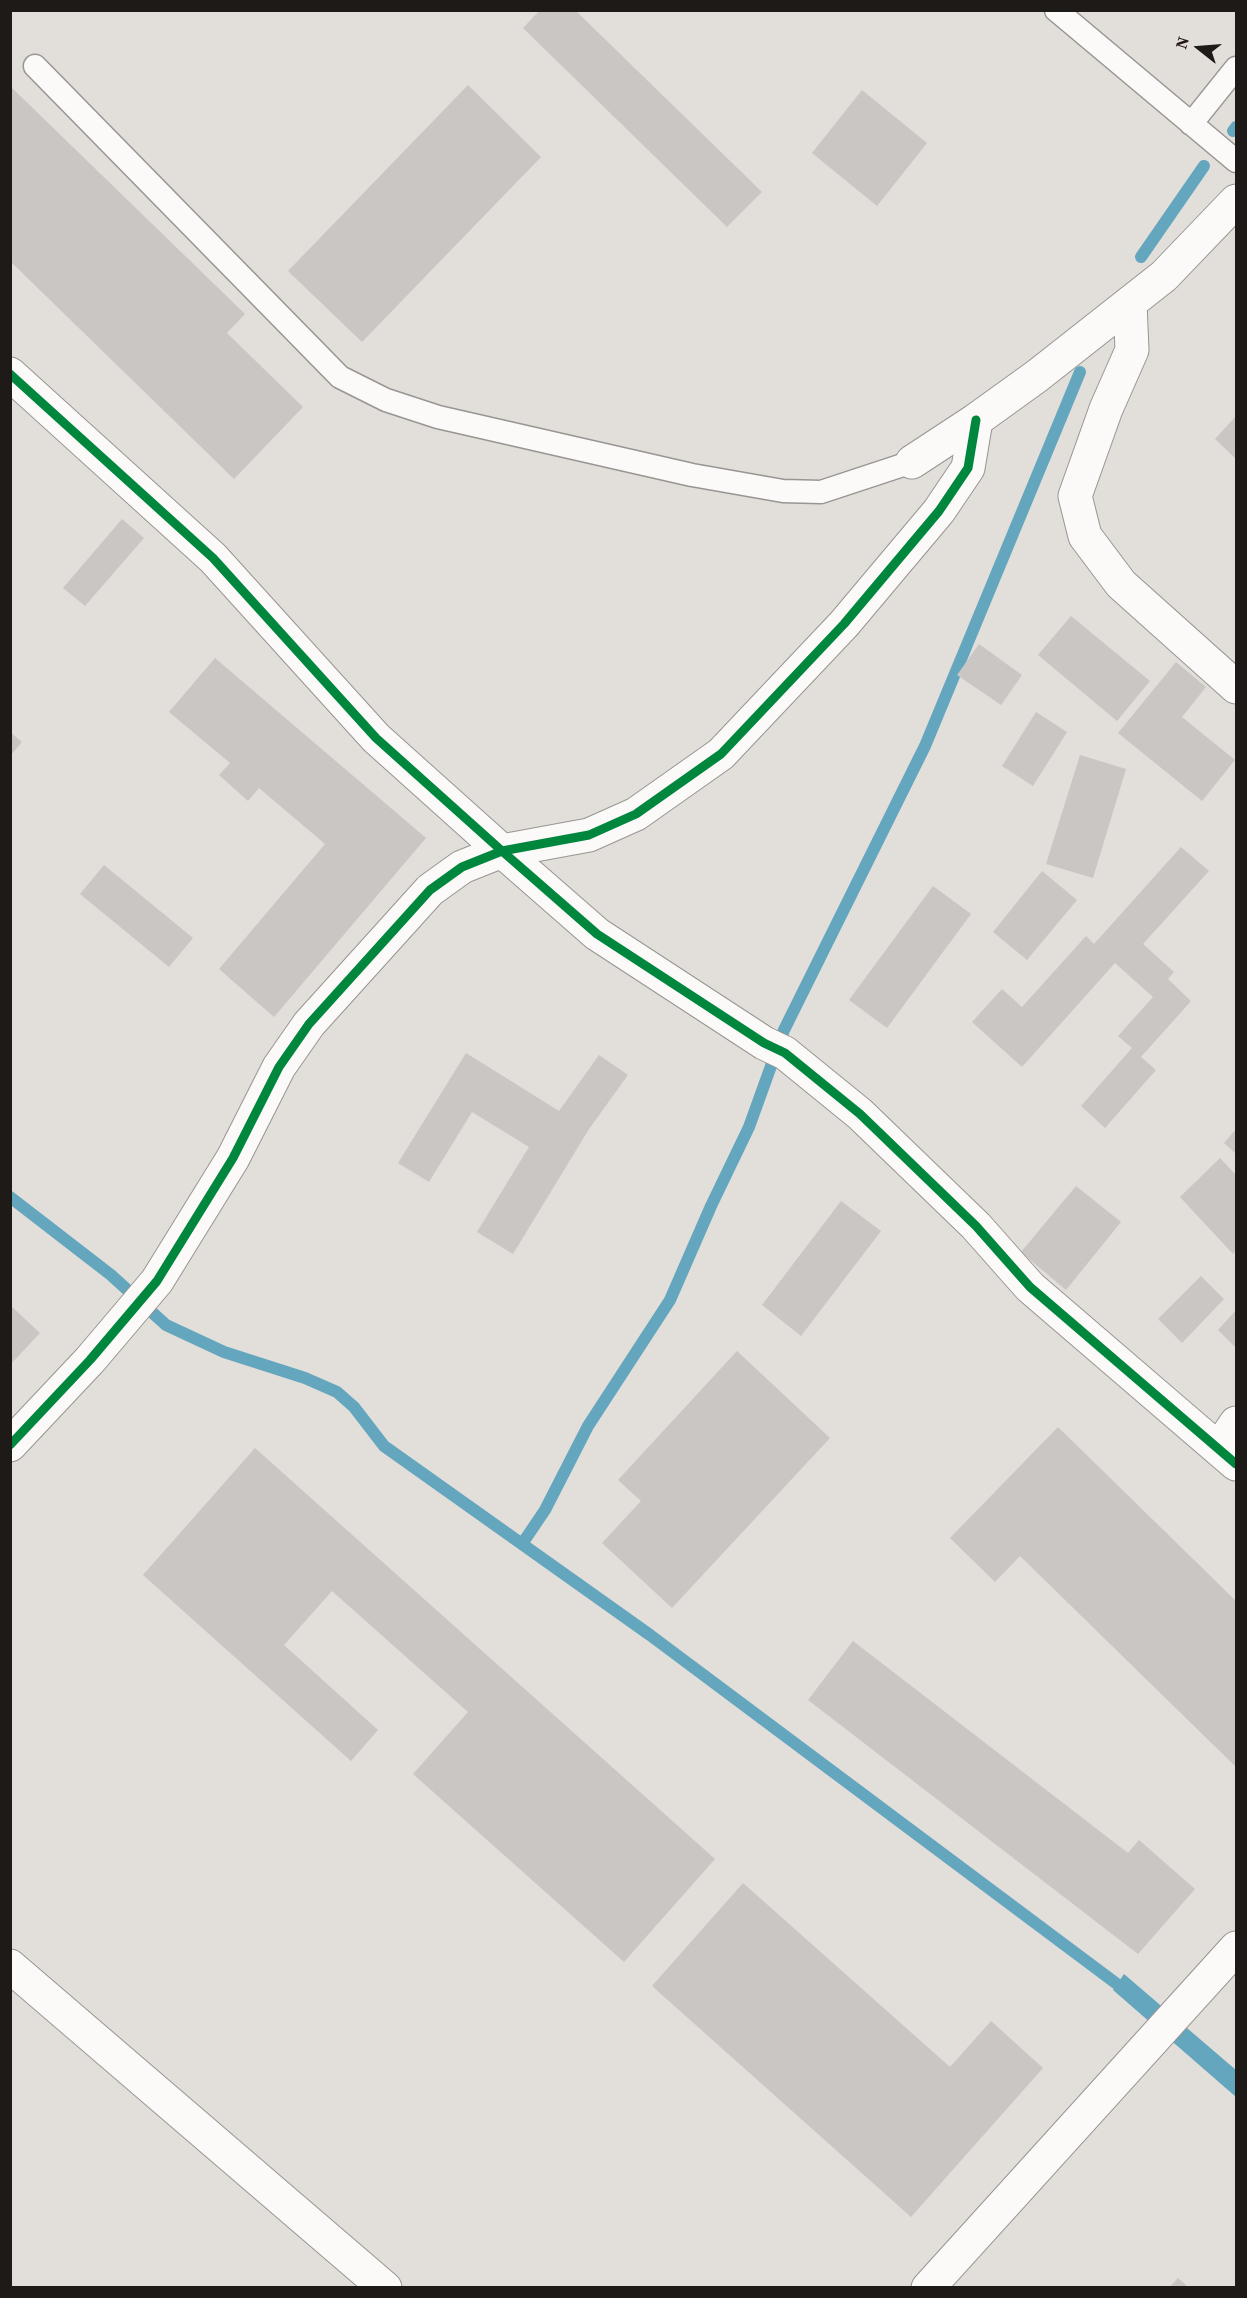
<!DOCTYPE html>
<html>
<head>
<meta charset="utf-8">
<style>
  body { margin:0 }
  #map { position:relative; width:1247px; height:2298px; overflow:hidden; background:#e2deda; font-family:"Source Serif 4",serif }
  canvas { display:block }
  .frame { position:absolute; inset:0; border:12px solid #1d1a17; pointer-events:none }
  .north { position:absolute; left:1169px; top:18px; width:60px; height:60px; -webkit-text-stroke:4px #e6ded6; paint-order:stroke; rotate:287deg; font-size:16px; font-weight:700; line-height:24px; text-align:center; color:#1d1a17 }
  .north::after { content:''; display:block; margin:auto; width:21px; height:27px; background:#1d1a17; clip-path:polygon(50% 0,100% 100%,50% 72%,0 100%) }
</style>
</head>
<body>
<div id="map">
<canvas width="1247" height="2298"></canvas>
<div class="frame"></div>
<div class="north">N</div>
</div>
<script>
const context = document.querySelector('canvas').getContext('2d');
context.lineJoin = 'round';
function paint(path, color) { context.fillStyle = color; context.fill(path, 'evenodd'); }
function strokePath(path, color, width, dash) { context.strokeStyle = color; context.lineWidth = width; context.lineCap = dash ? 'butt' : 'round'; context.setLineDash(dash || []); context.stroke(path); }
const water = new Path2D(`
  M 1124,1974 L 1236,2070 L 1236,2097 L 1113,1990 Z`);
const stream = new Path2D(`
  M 1233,131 L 1236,127
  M 1141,257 L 1204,166
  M 10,1197 L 111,1275 L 166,1325 L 224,1352 L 305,1378 L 337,1392 L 354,1407 L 384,1446 L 650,1635 L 1129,1993
  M 522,1544 L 545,1510 L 588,1426 L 670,1300 L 711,1206 L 749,1127 L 784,1030 L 925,746 L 1080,372`);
const building = new Path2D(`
  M 540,10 L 575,10 L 762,192 L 727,227 L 523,28 Z
  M 468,85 L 541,157 L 362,342 L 288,271 Z
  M 10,86 L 245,314 L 227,333 L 303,407 L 234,479 L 10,261 Z
  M 862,90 L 927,143 L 877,206 L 812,153 Z
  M 1236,416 L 1236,459 L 1215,439 Z
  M 122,519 L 144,538 L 85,606 L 63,588 Z
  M 1071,616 L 1150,681 L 1117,721 L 1038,655 Z
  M 979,644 L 1022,675 L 1001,705 L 957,675 Z
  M 215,658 L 426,838 L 274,1017 L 219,969 L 325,844 L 259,788 L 248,801 L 219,775 L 230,763 L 169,712 Z
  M 1176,662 L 1206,687 L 1182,717 L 1235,760 L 1202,801 L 1118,733 Z
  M 1036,712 L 1067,732 L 1033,786 L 1002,766 Z
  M 10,732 L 22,742 L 10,756 Z
  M 1080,755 L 1126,769 L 1093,878 L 1046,864 Z
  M 1181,847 L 1209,871 L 1143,944 L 1174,972 L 1168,979 L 1191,1001 L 1141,1057 L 1156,1070 L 1105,1128 L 1081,1106 L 1132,1048 L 1118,1036 L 1153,997 L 1115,963 L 1022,1067 L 972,1022 L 1002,989 L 1022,1007 L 1086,936 L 1094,944 Z
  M 104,865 L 193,938 L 169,967 L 80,894 Z
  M 1042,871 L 1077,900 L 1027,960 L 993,932 Z
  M 933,886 L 971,914 L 887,1028 L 849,1000 Z
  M 466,1053 L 559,1111 L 599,1055 L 628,1075 L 589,1129 L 513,1254 L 477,1232 L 529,1147 L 472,1112 L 429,1182 L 398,1163 Z
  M 1236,1129 L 1236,1154 L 1224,1143 Z
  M 1220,1158 L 1236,1175 L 1236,1250 L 1233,1254 L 1180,1197 Z
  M 1076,1186 L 1121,1222 L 1066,1290 L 1021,1252 Z
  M 841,1201 L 881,1231 L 801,1336 L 762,1305 Z
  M 1201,1276 L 1224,1299 L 1182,1343 L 1158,1319 Z
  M 10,1305 L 40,1333 L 10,1365 Z
  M 1236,1310 L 1236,1348 L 1218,1330 Z
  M 737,1351 L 830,1438 L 672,1608 L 602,1543 L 641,1501 L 618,1480 Z
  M 1058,1427 L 1236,1601 L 1236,1767 L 1020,1556 L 995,1582 L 950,1538 Z
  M 255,1448 L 715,1859 L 624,1962 L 413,1774 L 468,1712 L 332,1591 L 284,1645 L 378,1730 L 351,1761 L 143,1575 Z
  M 853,1641 L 1128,1853 L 1139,1840 L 1195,1889 L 1138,1954 L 808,1700 Z
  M 743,1883 L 950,2067 L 991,2021 L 1043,2068 L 911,2217 L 652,1986 Z
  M 1178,2278 L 1189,2288 L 1169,2288 Z`);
const lane = new Path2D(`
  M 1056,10 L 1236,161
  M 35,66 L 340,377 L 386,400 L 438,417 L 692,475 L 783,491 L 821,492 L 912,462
  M 1191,124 L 1236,68`);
const street = new Path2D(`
  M 1130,303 L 1132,350 L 1106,409 L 1075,496 L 1085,536 L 1121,584 L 1236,687
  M 10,374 L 213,558 L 376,738 L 502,851 L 597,934 L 764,1043 L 785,1053 L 860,1114 L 976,1226 L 1030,1287 L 1236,1464
  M 10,1445 L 90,1360 L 157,1281 L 233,1158 L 279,1067 L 309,1024 L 430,890 L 462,867 L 502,851 L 589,835 L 636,814 L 721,754 L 844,624 L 939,511 L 968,468 L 976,420
  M 1219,1448 L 1236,1423
  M 10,1966 L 385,2288`);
const secondary = new Path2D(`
  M 912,462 L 976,420 L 1037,376 L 1164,276 L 1236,201
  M 928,2288 L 1236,1948`);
const cycleway = new Path2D(`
  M 10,374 L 213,558 L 376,738 L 502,851 L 597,934 L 764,1043 L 785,1053 L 860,1114 L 976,1226 L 1030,1287 L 1236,1464
  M 10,1445 L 90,1360 L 157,1281 L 233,1158 L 279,1067 L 309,1024 L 430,890 L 462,867 L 502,851 L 589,835 L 636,814 L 721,754 L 844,624 L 939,511 L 968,468 L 976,420`);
paint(water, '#63a6bd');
strokePath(stream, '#63a6bd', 12);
paint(building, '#c9c6c3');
strokePath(lane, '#989592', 25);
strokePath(street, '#989592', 35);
strokePath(secondary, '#989592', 35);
strokePath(lane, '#fbfaf9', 22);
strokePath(street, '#fbfaf9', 33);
strokePath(secondary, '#fbfaf9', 33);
strokePath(cycleway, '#00873e', 9);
</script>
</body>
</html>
